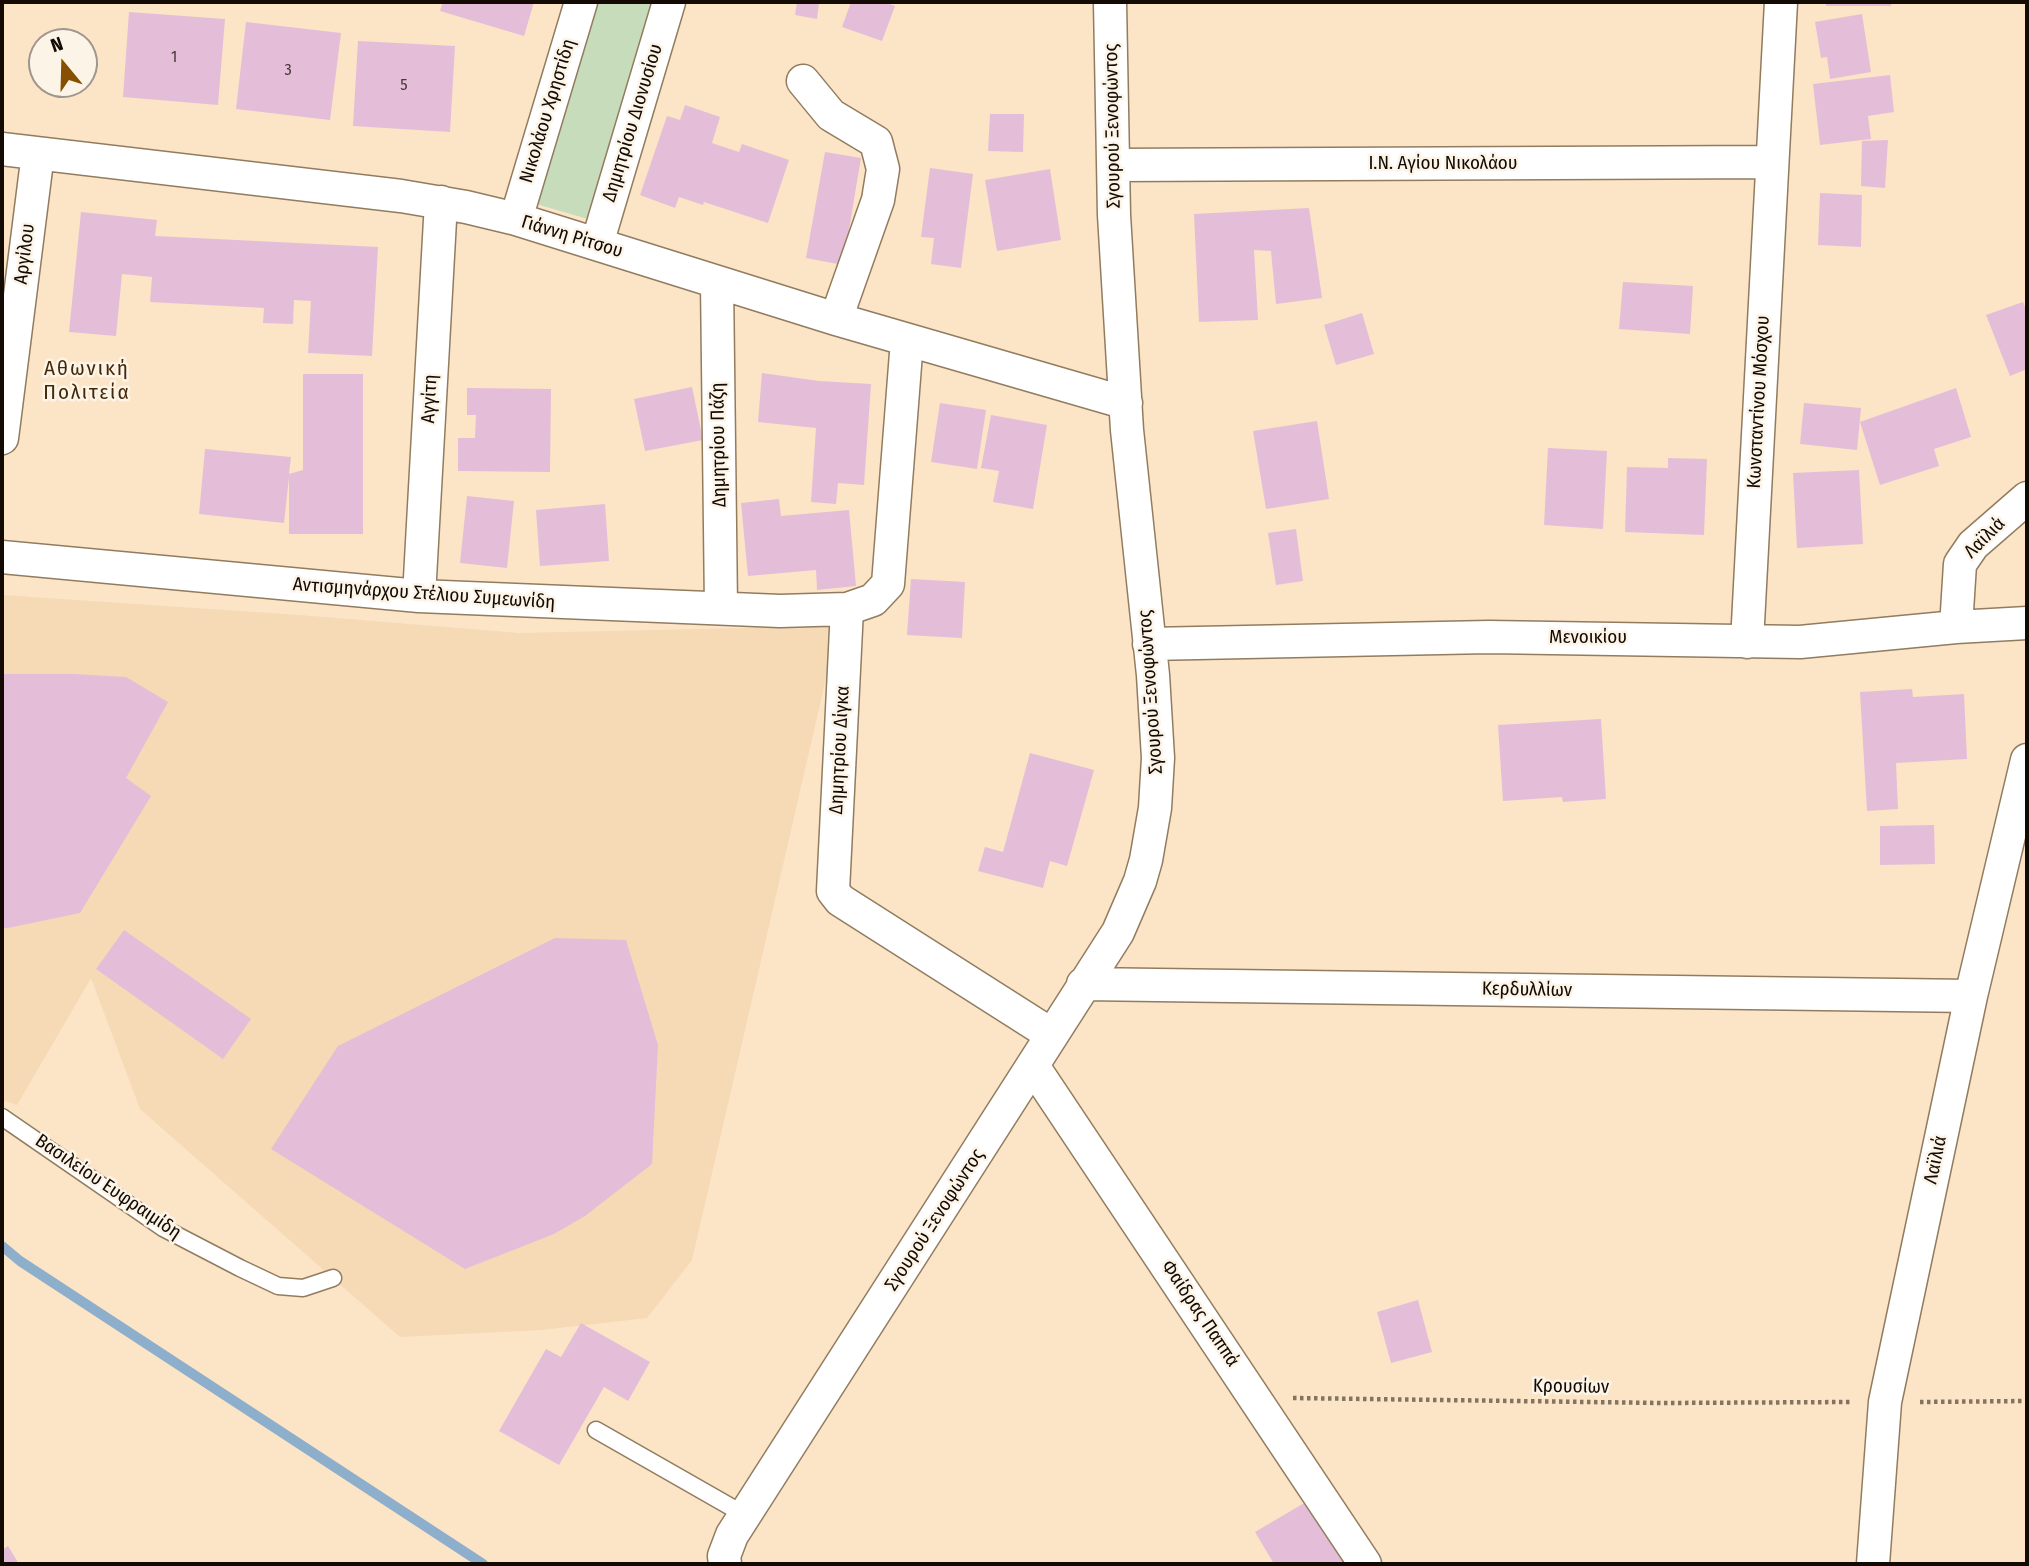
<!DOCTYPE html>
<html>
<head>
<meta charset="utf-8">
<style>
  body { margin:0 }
  #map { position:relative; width:2029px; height:1566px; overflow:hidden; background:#fce4c6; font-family:"Fira Sans Condensed",sans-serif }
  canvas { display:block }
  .frame { position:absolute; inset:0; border:4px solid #120a03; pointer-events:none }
  .north { position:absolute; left:28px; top:28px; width:70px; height:70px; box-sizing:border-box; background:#fdf4e8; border:2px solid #9f968c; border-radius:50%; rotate:341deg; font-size:19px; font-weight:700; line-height:28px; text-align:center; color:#120a03 }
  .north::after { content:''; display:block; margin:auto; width:24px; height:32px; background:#875000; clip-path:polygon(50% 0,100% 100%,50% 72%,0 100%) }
</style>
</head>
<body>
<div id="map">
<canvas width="2029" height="1566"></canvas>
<div class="frame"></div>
<div class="north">N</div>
</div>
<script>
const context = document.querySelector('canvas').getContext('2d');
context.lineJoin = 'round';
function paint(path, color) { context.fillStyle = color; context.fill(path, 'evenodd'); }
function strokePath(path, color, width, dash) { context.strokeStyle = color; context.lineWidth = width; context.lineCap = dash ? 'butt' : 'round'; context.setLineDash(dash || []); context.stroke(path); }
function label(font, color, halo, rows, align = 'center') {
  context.font = font + ' "Fira Sans Condensed",sans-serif'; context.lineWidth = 5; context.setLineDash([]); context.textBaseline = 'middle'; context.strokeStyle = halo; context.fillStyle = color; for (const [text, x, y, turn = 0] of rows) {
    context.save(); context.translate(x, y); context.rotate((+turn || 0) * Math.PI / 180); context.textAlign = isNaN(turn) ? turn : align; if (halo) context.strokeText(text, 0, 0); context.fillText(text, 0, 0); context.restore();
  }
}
const built = new Path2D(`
  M 2,595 L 299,615 L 519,633 L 838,626 L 692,1260 L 647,1318 L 541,1330 L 400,1337 L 140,1109 L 91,978 L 17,1105 L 2,1100 Z`);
const green = new Path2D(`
  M 592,2 L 656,2 L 591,220 L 533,203 Z`);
const stream = new Path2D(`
  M 2,1246 L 20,1261 L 483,1564`);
const building = new Path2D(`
  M 443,2 L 534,2 L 524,36 L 440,11 Z
  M 797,2 L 819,2 L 817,19 L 795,15 Z
  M 851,2 L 884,2 L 895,6 L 882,41 L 842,27 Z
  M 1826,2 L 1891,2 L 1891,6 L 1826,6 Z
  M 129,12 L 225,19 L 218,105 L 123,97 Z
  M 1862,14 L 1871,72 L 1830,79 L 1827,57 L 1821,58 L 1815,22 Z
  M 246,22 L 341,33 L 330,120 L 236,109 Z
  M 358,41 L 455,46 L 450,132 L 353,126 Z
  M 1890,75 L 1894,112 L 1868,116 L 1871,139 L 1820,145 L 1813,84 Z
  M 685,105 L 720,117 L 712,143 L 739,152 L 742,144 L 789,160 L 768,223 L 704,202 L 703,205 L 679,197 L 675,208 L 640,195 L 667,116 L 680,120 Z
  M 990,114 L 1024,114 L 1023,152 L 988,151 Z
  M 1888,140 L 1885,188 L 1861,186 L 1862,141 Z
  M 825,152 L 861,158 L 843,265 L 806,258 Z
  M 930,168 L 973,174 L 961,268 L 931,264 L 934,238 L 921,237 Z
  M 1050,169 L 1061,240 L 997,251 L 985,180 Z
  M 1820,193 L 1862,195 L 1861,247 L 1818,245 Z
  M 1309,208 L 1322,298 L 1276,304 L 1271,251 L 1254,250 L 1258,320 L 1199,322 L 1194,214 Z
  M 81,212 L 157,220 L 155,236 L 378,247 L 372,356 L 308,353 L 311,301 L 294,300 L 293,324 L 263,323 L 264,308 L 150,302 L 152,277 L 122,274 L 116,336 L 69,332 Z
  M 1623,282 L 1693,286 L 1690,334 L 1619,329 Z
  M 2023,302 L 2027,312 L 2027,369 L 2010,376 L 1986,315 Z
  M 1362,313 L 1374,354 L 1336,365 L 1324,325 Z
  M 762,373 L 819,381 L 871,384 L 864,485 L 838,483 L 836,504 L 811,502 L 816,428 L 758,422 Z
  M 303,374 L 363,374 L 363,534 L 289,534 L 289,477 L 284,523 L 199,514 L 205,449 L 291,457 L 289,474 L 303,470 Z
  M 692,387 L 703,440 L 645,451 L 634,399 Z
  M 467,388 L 551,389 L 550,472 L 458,471 L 458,438 L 475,438 L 476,415 L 467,415 Z
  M 1956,388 L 1971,437 L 1934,449 L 1939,466 L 1880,485 L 1860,422 Z
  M 940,403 L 986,410 L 977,469 L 931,462 Z
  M 1804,403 L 1861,408 L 1857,450 L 1800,444 Z
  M 991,415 L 1047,425 L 1033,509 L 993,502 L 999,471 L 981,468 Z
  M 1317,421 L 1329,499 L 1266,509 L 1253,431 Z
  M 1548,448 L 1607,451 L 1603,529 L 1544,525 Z
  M 1668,458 L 1707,459 L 1704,535 L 1625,532 L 1627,467 L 1668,468 Z
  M 1859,470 L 1863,544 L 1797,548 L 1793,473 Z
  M 467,496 L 514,501 L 507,568 L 460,563 Z
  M 779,499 L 781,516 L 849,510 L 856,586 L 817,590 L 816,570 L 748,576 L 741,503 Z
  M 605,504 L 609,561 L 540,566 L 536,510 Z
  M 1296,529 L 1303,581 L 1276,585 L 1268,533 Z
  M 911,579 L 965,582 L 962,638 L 907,635 Z
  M 2,674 L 74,674 L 126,677 L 168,702 L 126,778 L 151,796 L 80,913 L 8,928 L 2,928 Z
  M 1912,689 L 1913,697 L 1964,694 L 1967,759 L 1896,763 L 1898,809 L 1867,811 L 1860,692 Z
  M 1601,719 L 1606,799 L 1563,802 L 1562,797 L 1503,801 L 1498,725 Z
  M 1030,753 L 1094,770 L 1067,866 L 1050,861 L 1043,888 L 978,871 L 985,847 L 1003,852 Z
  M 1934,825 L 1935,864 L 1880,865 L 1880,826 Z
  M 124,930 L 251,1019 L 223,1059 L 96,969 Z
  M 555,938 L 626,940 L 658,1045 L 652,1164 L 585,1216 L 554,1234 L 465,1269 L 271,1149 L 338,1046 Z
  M 1418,1300 L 1432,1352 L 1391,1363 L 1377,1312 Z
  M 581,1323 L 650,1362 L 628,1401 L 604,1387 L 559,1465 L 499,1431 L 546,1349 L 561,1357 Z
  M 1306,1502 L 1344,1564 L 1274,1564 L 1255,1532 Z
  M 8,1546 L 19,1564 L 2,1564 L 2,1550 Z`);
const path = new Path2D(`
  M 1293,1398 L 1662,1403 L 1851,1402
  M 1920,1402 L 2027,1401`);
const lane = new Path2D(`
  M 2,1117 L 163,1228 L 240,1268 L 278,1286 L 303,1288 L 333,1278
  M 596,1430 L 745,1515`);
const street = new Path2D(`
  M 803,81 L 831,115 L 876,142 L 883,169 L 878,200 L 836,319
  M 2,149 L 401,196 L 466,207 L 516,219 L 836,319 L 1126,403
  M 1113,165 L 1772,162
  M 516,219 L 581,2
  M 597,244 L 669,2
  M 717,282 L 721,608
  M 2,438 L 38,153
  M 2,557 L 419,596 L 780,611 L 847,609 L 873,600 L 888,584 L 907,340
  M 419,596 L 441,202
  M 847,609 L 833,891 L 840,900 L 1052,1035
  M 1956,627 L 1960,564 L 1973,545 L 2027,498
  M 1747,642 L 1781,2
  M 1149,644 L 1489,637 L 1800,642 L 1956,627 L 2027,623
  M 1083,984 L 1971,996
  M 1033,1066 L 1365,1564
  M 725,1564 L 724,1556 L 732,1535 L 1118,932 L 1140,881 L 1146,860 L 1155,808 L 1158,758 L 1153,675 L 1127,430 L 1114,215 L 1110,2
  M 1873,1564 L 1885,1402 L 1971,996 L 2027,760`);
const numberNames = [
  ["1",174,58],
  ["3",288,71],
  ["5",404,86]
];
const streetNames = [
  ["Νικολάου Χρηστίδη",548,111,-73],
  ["Δημητρίου Διονυσίου",633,123,-73],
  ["Σγουρού Ξενοφώντος",1113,126,-91],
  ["Ι.Ν. Αγίου Νικολάου",1443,164],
  ["Γιάννη Ρίτσου",572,237,17],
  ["Αργίλου",25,254,-83],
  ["Αγγίτη",430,399,-87],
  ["Κωνσταντίνου Μόσχου",1759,402,-87],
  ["Δημητρίου Πάζη",719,445,-91],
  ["Λαϊλιά",1985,538,-45],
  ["Αντισμηνάρχου Στέλιου Συμεωνίδη",424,594,4],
  ["Μενοικίου",1588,638],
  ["Σγουρού Ξενοφώντος",1151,692,-94],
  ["Δημητρίου Δίγκα",840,750,-87],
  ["Κερδυλλίων",1527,990,1],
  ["Λαϊλιά",1936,1160,-78],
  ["Βασιλείου Ευφραιμίδη",108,1187,34],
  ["Σγουρού Ξενοφώντος",935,1220,-57],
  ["Φαίδρας Παππά",1200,1314,56],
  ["Κρουσίων",1571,1387,1]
];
const neighbourhoodNames = [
  ["Αθωνική",87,369],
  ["Πολιτεία",87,393]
];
paint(built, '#f6d9b5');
paint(green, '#c7dcbb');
strokePath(stream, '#8dafcb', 10);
paint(building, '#e4bed8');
strokePath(lane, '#917c60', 19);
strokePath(street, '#917c60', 35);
strokePath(path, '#837462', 4.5, [3.5, 3.5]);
strokePath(lane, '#fff', 16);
strokePath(street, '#fff', 32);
label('16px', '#463738', null, numberNames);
label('19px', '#120a03', '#fdf4e8', streetNames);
context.letterSpacing = '2px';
label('21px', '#442909', '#fdf4e8', neighbourhoodNames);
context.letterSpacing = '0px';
</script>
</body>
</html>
